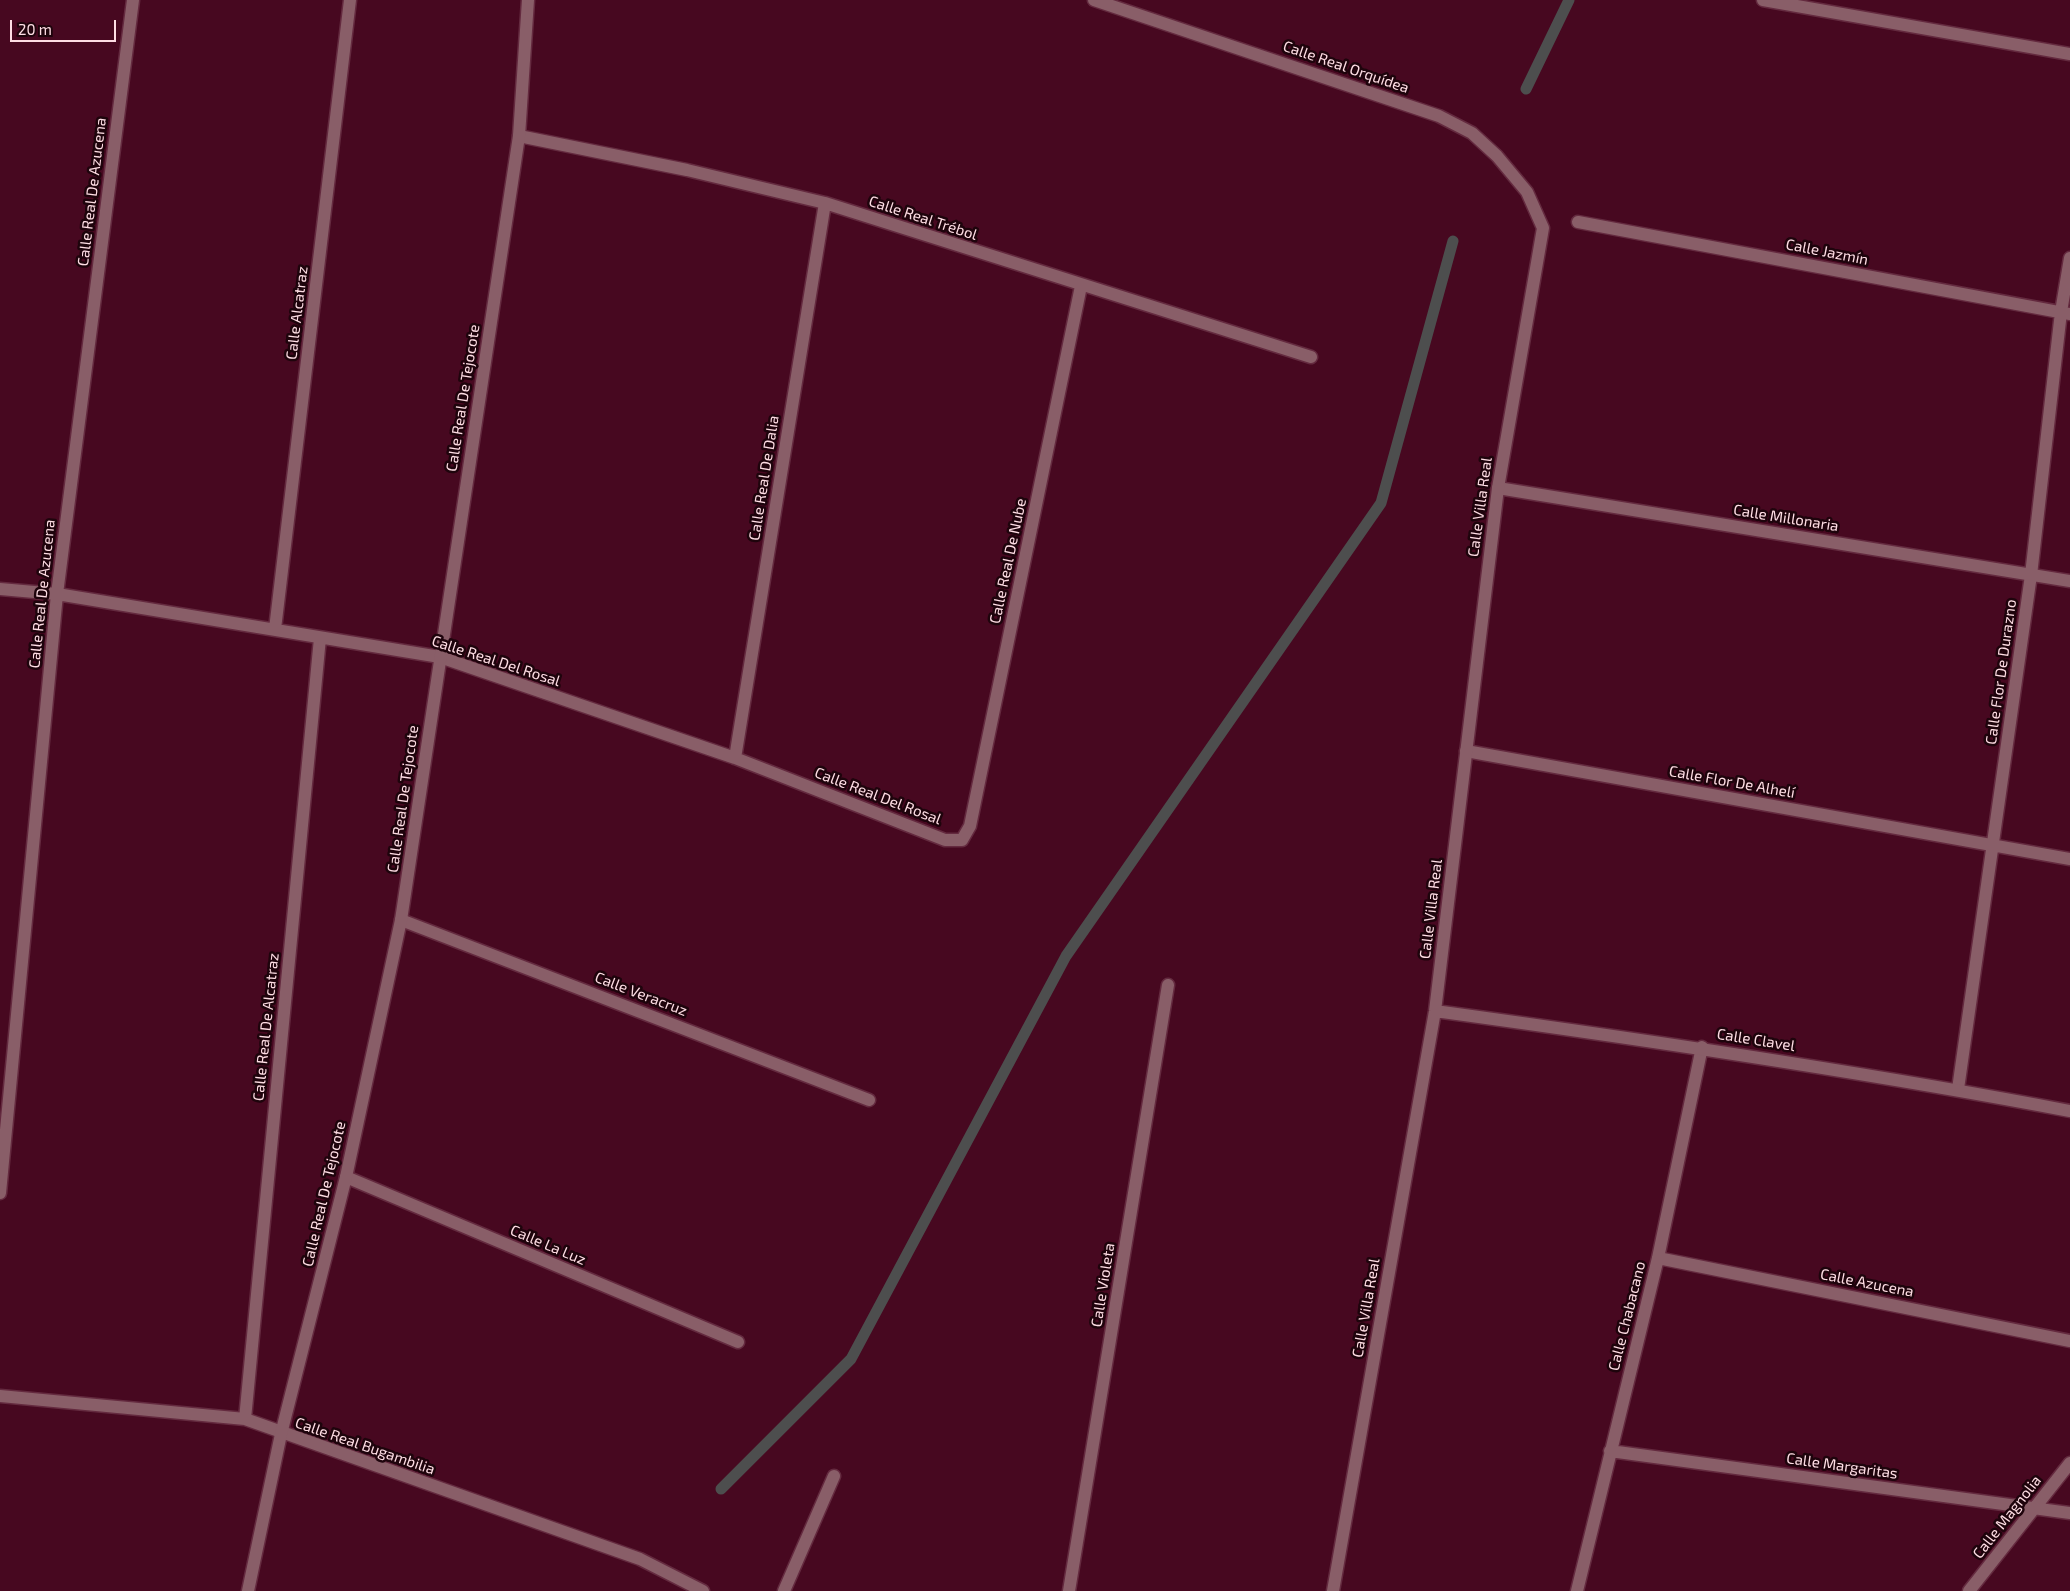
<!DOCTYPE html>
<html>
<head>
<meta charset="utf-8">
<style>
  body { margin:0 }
  #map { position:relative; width:2070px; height:1591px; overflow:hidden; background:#470820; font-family:"Exo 2",sans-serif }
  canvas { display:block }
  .scale { position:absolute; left:10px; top:20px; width:106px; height:22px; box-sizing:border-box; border:2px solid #fedde4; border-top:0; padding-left:6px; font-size:15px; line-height:18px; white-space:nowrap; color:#fedde4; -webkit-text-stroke:4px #1e040c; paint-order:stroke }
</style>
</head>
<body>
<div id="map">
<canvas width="2070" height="1591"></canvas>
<div class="scale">20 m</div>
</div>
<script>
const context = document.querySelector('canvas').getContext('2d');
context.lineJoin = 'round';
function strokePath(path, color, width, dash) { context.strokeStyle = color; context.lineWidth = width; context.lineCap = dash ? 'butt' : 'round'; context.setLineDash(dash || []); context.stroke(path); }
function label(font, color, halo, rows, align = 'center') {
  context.font = font + ' "Exo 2",sans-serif'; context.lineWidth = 5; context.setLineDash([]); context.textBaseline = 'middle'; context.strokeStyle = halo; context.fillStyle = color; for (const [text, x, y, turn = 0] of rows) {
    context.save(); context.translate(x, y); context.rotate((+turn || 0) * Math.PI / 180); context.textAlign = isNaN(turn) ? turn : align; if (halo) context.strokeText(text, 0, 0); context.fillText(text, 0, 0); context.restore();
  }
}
const stream = new Path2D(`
  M 1526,89 L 1569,0
  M 721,1489 L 851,1359 L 1066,956 L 1381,503 L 1453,241`);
const minor = new Path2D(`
  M 1763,0 L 2070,54
  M 519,136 L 687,170 L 825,203 L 1311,357
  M 1578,222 L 2070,314
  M 1498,488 L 2070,581
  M 0,589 L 57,594 L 440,657 L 735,758 L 945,840 L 962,840 L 970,826 L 1081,286
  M 275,629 L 350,0
  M 1466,751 L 2070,859
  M 735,758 L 825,203
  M 401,920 L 869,1100
  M 1958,1089 L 2031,575 L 2061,312 L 2070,258
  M 346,1177 L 738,1342
  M 0,1193 L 57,594 L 133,0
  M 1658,1258 L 2070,1341
  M 0,1396 L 245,1419 L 640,1559 L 703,1591
  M 245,1419 L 320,638
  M 1610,1451 L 2070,1513
  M 784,1591 L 834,1476
  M 1069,1591 L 1168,985
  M 1577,1591 L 1658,1258 L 1702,1047
  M 1969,1591 L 2070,1463`);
const tertiary = new Path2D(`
  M 1094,0 L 1439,116 L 1472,133 L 1497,156 L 1527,192 L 1543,228 L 1498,488 L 1435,1011 L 1333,1591
  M 1435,1011 C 1648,1040 1859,1071 2070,1111
  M 248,1591 L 281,1434 L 346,1177 L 401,920 L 519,136 L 528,0`);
const streetNames = [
  ["Calle Real Orquídea",1346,67,19],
  ["Calle Real De Azucena",92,192,-83],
  ["Calle Real Trébol",923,218,18],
  ["Calle Jazmín",1827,252,11],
  ["Calle Alcatraz",297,313,-83],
  ["Calle Real De Tejocote",463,398,-81],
  ["Calle Real De Dalia",764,478,-81],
  ["Calle Villa Real",1480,507,-82],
  ["Calle Millonaria",1786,518,9],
  ["Calle Real De Nube",1008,561,-78],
  ["Calle Real De Azucena",42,594,-84],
  ["Calle Real Del Rosal",496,661,18],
  ["Calle Flor De Durazno",2001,672,-82],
  ["Calle Flor De Alhelí",1732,782,10],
  ["Calle Real Del Rosal",878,796,21],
  ["Calle Real De Tejocote",403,799,-82],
  ["Calle Villa Real",1431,909,-83],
  ["Calle Veracruz",641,994,21],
  ["Calle Real De Alcatraz",266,1027,-84],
  ["Calle Clavel",1756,1040,9],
  ["Calle Real De Tejocote",324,1194,-77],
  ["Calle La Luz",548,1245,23],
  ["Calle Azucena",1867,1283,11],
  ["Calle Violeta",1103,1285,-81],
  ["Calle Villa Real",1366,1308,-80],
  ["Calle Chabacano",1627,1316,-76],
  ["Calle Real Bugambilia",365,1446,19],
  ["Calle Margaritas",1842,1466,8],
  ["Calle Magnolia",2007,1517,-52]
];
strokePath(stream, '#4d4e4e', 11);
strokePath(minor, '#642a3f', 15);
strokePath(tertiary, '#642a3f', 15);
strokePath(minor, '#895e68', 12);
strokePath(tertiary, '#895e68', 12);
label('15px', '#fedde4', '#1e040c', streetNames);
</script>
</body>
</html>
